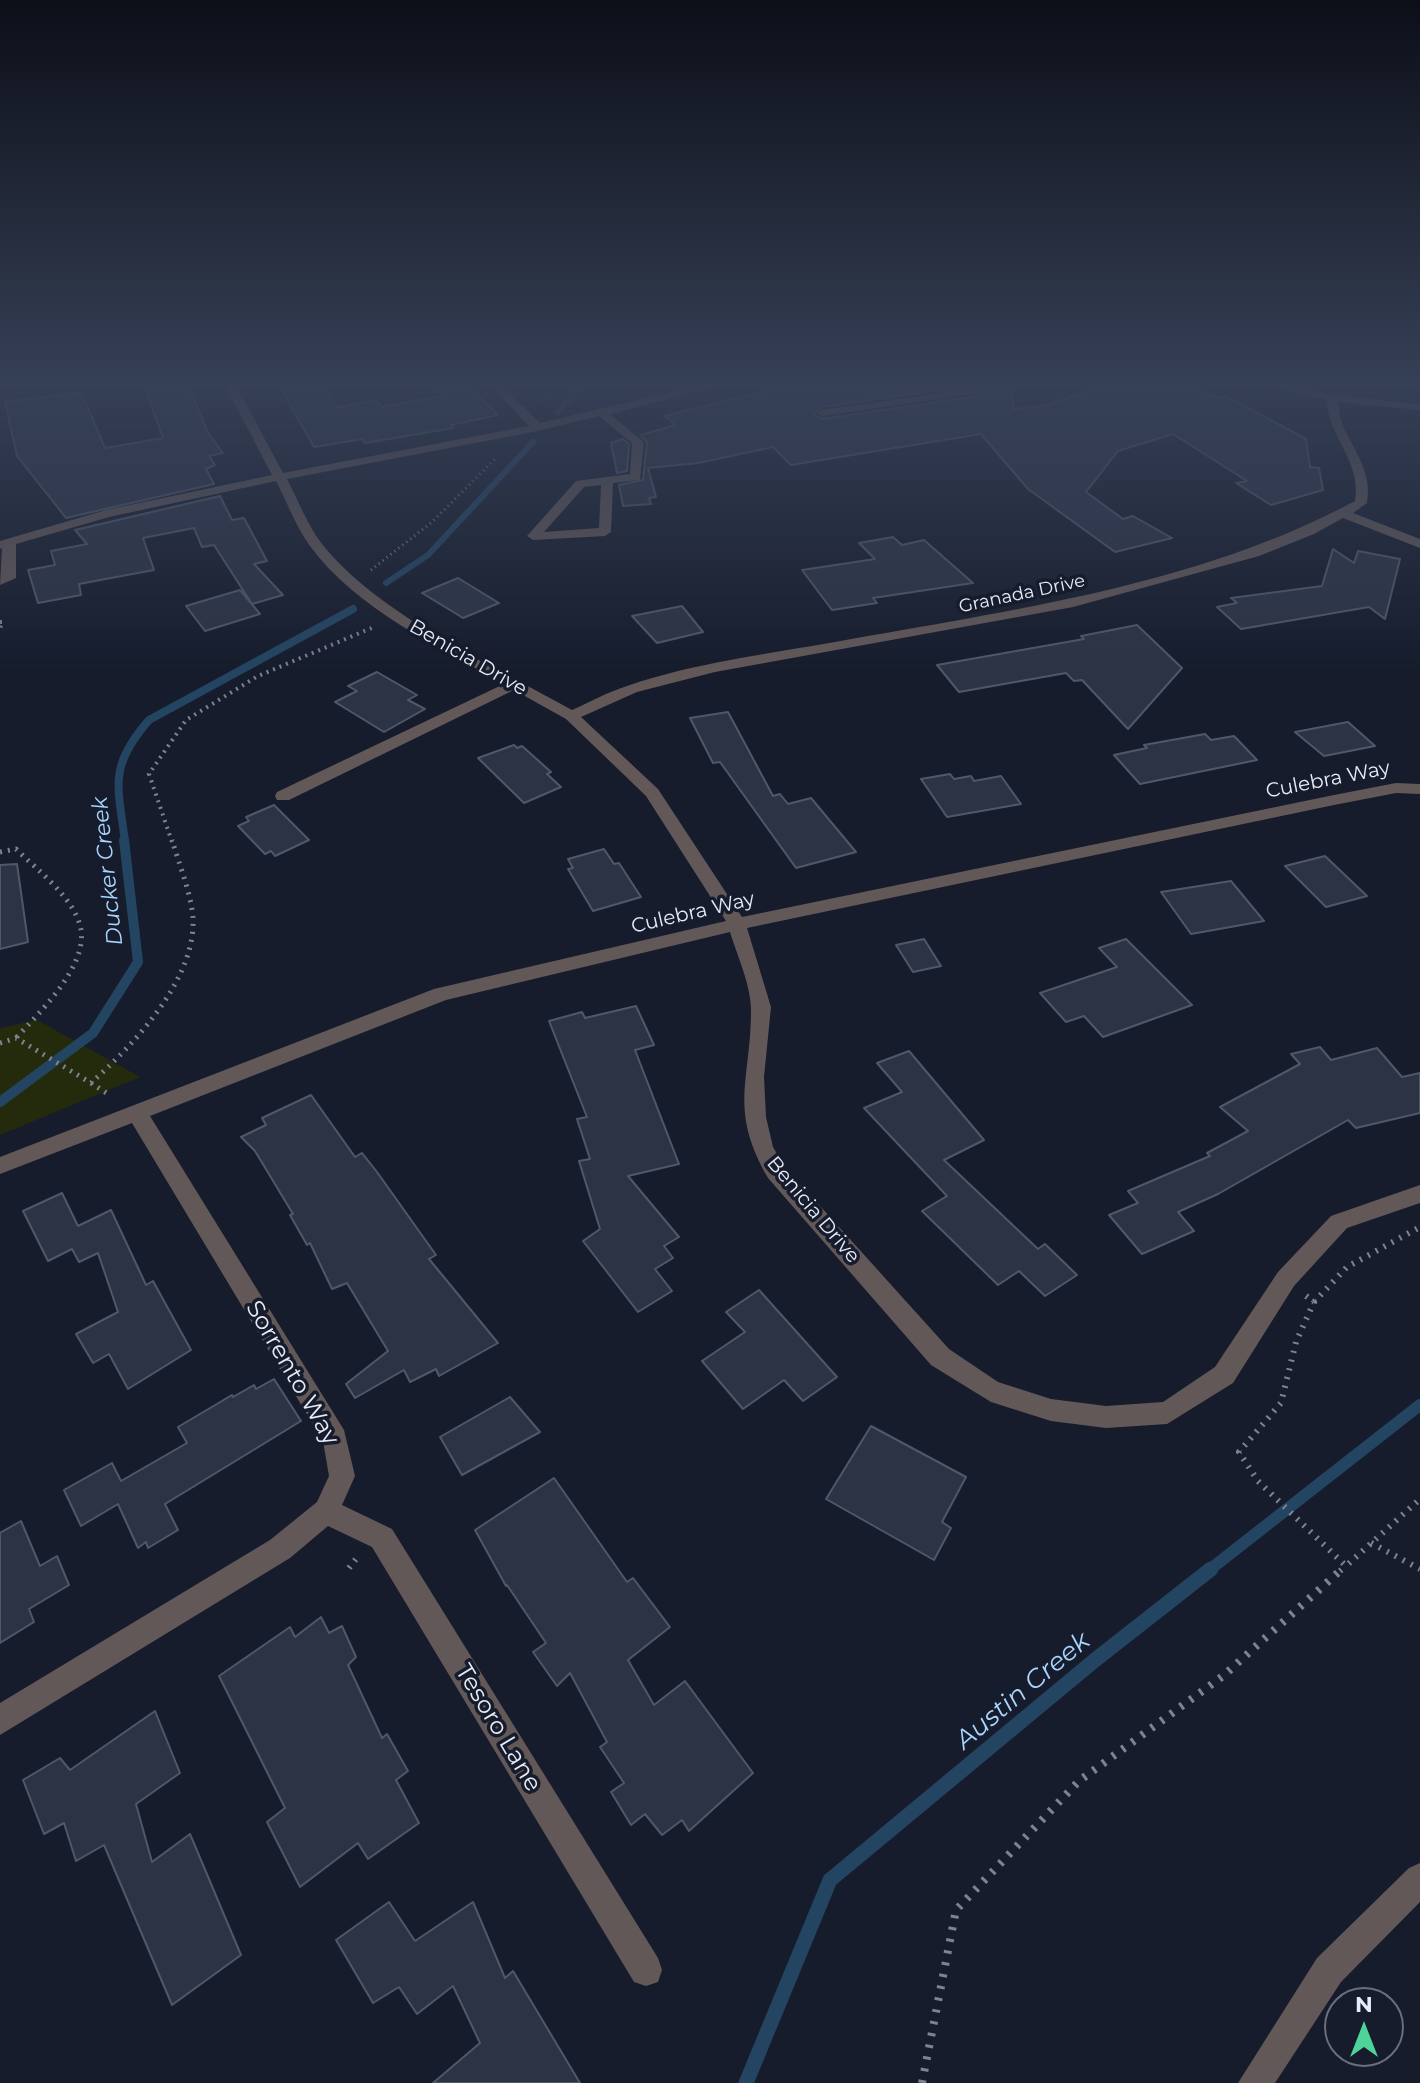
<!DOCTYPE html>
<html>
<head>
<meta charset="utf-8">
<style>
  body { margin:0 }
  #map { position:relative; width:1420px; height:2083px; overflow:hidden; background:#161c2c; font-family:Montserrat,sans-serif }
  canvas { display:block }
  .north { position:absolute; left:1324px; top:1987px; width:80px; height:80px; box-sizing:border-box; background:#161c2c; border:2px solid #696f7d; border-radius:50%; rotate:0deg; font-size:22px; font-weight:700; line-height:32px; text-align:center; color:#e6ebf7 }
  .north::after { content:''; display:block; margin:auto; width:28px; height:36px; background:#4ed399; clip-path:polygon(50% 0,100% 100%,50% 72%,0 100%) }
</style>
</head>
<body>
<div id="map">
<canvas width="1420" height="2083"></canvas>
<div class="north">N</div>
</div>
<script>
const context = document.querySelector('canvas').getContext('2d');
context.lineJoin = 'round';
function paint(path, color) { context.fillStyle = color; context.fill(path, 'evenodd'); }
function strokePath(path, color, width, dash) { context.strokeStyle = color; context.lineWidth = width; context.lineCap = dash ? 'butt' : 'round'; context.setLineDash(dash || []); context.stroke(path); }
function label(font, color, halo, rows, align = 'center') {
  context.font = font + ' Montserrat,sans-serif'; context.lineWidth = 7; context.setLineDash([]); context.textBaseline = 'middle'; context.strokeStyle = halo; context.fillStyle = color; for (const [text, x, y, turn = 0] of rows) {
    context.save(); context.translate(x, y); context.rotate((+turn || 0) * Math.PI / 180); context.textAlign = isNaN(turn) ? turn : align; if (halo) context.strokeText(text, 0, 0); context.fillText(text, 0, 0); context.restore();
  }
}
const green = new Path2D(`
  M 37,1020 L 140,1077 L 0,1135 L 0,1028 Z`);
const streamFar4 = new Path2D(`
  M 558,412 L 583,383
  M 386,583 L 428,555 L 533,442`);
const streamFar3 = new Path2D(`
  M 125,842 C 118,785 108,767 149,720 L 353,609`);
const streamFar2 = new Path2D(`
  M 0,1102 L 93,1033 L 138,962 L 124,840`);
const streamFar1 = new Path2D(`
  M 1208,1571 L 1420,1405`);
const stream = new Path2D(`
  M 746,2083 L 830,1880 L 1095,1660 L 1211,1569`);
const building = new Path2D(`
  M 143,383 L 187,383 L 208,433 L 223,453 L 209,456 L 215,465 L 206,469 L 214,484 L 66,518 L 17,456 L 5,402 L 81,392 L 105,448 L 163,438 Z
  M 278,383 L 323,383 L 338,407 L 376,400 L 382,407 L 441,396 L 431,383 L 465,383 L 498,415 L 451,425 L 454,428 L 365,443 L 363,439 L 314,447 Z
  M 800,383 L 991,383 L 822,407 L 813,414 L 822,419 L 1012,391 L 1014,409 L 1047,405 L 1112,383 L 1175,383 L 1220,398 L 1226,396 L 1306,439 L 1310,467 L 1319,468 L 1323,490 L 1271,505 L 1236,483 L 1247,481 L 1173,434 L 1118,451 L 1086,492 L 1123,519 L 1133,516 L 1172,538 L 1115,552 L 1028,489 L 981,434 L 791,465 L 773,447 L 698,463 L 648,468 L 656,497 L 649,498 L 651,504 L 623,506 L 619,485 L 643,480 L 647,442 L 640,435 L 676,425 L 664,416 Z
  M 623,439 L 629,444 L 627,471 L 617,473 L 611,443 Z
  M 220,496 L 232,520 L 244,518 L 267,561 L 254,564 L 283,595 L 252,604 L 214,545 L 202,547 L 194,528 L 143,538 L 154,570 L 79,584 L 81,595 L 38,603 L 28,570 L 55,565 L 51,551 L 87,544 L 75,530 Z
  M 893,537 L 902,545 L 924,540 L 973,583 L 873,598 L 877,603 L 832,610 L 802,570 L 875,559 L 859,543 Z
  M 1333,549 L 1354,563 L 1358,551 L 1400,559 L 1385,619 L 1369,607 L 1241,629 L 1217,607 L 1237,603 L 1231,598 L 1322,586 Z
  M 458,578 L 499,603 L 463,618 L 422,593 Z
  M 240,590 L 260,614 L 205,631 L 186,606 Z
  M 682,606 L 703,632 L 657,643 L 632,616 Z
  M 1137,625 L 1182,668 L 1128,729 L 1082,680 L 1074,681 L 1066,673 L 959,692 L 937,665 L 1084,639 L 1081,636 Z
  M 377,672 L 417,695 L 408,700 L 425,709 L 384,732 L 335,702 L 357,691 L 348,686 Z
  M 728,712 L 773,796 L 780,794 L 788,804 L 811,798 L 856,852 L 796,868 L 720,762 L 713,763 L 690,718 Z
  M 1348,722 L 1375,746 L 1324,756 L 1295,732 Z
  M 1205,734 L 1211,740 L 1234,736 L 1257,760 L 1140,784 L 1114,755 L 1147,748 L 1144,745 Z
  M 514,745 L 517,748 L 522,746 L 551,772 L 547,774 L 561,787 L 524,803 L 478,758 Z
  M 950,774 L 954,779 L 971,776 L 974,781 L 1001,776 L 1021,804 L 947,817 L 921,779 Z
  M 274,805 L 309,840 L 275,856 L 271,851 L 265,854 L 238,826 L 249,821 L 246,817 Z
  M 604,849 L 614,864 L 619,863 L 641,897 L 593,911 L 568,869 L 573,868 L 568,859 Z
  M 1325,856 L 1367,896 L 1326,907 L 1285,866 Z
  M 17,864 L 28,942 L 0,949 L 0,865 Z
  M 1231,881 L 1264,921 L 1191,934 L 1161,892 Z
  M 924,939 L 941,966 L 913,972 L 896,945 Z
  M 1126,939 L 1192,1005 L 1103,1037 L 1084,1016 L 1066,1022 L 1040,993 L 1117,967 L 1099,948 Z
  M 636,1006 L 654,1045 L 635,1050 L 679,1164 L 628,1176 L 679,1237 L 664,1246 L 673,1258 L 655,1269 L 672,1291 L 638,1312 L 583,1241 L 600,1229 L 579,1161 L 590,1159 L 577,1119 L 587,1117 L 549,1021 L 582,1012 L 585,1018 Z
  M 1320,1047 L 1331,1060 L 1377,1048 L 1402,1077 L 1420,1073 L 1420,1113 L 1356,1128 L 1348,1120 L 1218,1194 L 1178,1212 L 1194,1231 L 1142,1254 L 1109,1215 L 1138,1203 L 1128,1191 L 1210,1156 L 1207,1153 L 1248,1131 L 1220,1107 L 1300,1064 L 1291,1054 Z
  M 909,1051 L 984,1140 L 944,1160 L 1038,1249 L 1045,1244 L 1077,1275 L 1045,1296 L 1019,1271 L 998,1285 L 922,1211 L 947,1196 L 864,1108 L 902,1092 L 877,1063 Z
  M 311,1095 L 355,1157 L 362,1153 L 377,1172 L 436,1255 L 429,1259 L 498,1343 L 439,1376 L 436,1369 L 410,1382 L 404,1370 L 355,1398 L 346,1384 L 388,1351 L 347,1283 L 332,1289 L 310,1243 L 307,1245 L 290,1215 L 293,1214 L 255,1151 L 241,1137 L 266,1125 L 262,1118 Z
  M 62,1193 L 78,1226 L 111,1210 L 146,1285 L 153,1281 L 191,1350 L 128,1389 L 109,1354 L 93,1363 L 76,1334 L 118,1312 L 98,1253 L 79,1262 L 72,1249 L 48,1261 L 23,1211 Z
  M 759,1290 L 837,1377 L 803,1401 L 784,1380 L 743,1409 L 702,1361 L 745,1332 L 726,1312 Z
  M 274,1379 L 301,1421 L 165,1504 L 178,1530 L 148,1548 L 146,1542 L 138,1548 L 118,1504 L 81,1526 L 64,1490 L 112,1463 L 121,1481 L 187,1443 L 178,1427 L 232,1395 L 233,1397 L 254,1385 L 256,1389 Z
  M 510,1397 L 540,1432 L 462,1475 L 440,1437 Z
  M 871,1426 L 966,1477 L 942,1522 L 951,1528 L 934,1560 L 826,1499 Z
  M 554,1478 L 627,1582 L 633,1578 L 670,1627 L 628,1660 L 654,1705 L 685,1681 L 753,1773 L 689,1831 L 682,1820 L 662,1835 L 645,1814 L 631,1825 L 611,1792 L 624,1783 L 600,1747 L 607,1742 L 570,1673 L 557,1686 L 533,1652 L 546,1643 L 507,1585 L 506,1586 L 475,1530 Z
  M 21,1521 L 40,1566 L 57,1556 L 69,1585 L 29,1609 L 34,1622 L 0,1643 L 0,1533 Z
  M 321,1617 L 329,1633 L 342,1626 L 356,1657 L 348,1665 L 382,1738 L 387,1734 L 408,1771 L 396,1780 L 419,1823 L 368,1859 L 358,1843 L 300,1887 L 267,1822 L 285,1808 L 219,1676 L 290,1627 L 295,1637 Z
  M 155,1711 L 180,1773 L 136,1804 L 152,1862 L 190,1834 L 241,1955 L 172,2005 L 104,1845 L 76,1861 L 64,1823 L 44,1834 L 23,1780 L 60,1758 L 70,1770 Z
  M 389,1902 L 415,1941 L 473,1902 L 505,1978 L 513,1971 L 580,2083 L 433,2083 L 480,2043 L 453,1986 L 417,2014 L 399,1987 L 373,2003 L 336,1940 Z`);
const pathFar4 = new Path2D(`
  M 541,402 L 560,383
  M 371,570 L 432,522 L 497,457`);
const pathFar3 = new Path2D(`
  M 0,622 L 3,622 L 0,628
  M 172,842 L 149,774 L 186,720 L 258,676 L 374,627`);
const pathFar2 = new Path2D(`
  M 0,852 L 16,849 C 37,870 76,899 81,930 C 87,967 39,1013 16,1038
  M 0,1043 L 16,1038 L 91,1083 C 133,1045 196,980 193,918 C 191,893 179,864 172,840
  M 91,1083 L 111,1096`);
const pathFar1 = new Path2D(`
  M 1306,1296 L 1314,1302 L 1296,1342 L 1281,1403 L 1239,1452 L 1258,1481 L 1346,1566 L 1420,1499
  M 1314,1302 L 1347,1267 L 1420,1227
  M 1371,1543 L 1420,1569
  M 349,1568 L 356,1559
  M 1340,1571 L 1346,1566`);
const path = new Path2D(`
  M 922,2083 L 956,1910 L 1079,1781 L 1223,1676 L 1342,1569`);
const minor = new Path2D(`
  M 224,383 L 235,383 L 283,473 L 529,426 L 488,383 L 499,383 L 540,423 L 709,383 L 728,383 L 610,414 L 644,442 L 640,480 L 613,483 L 611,532 L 605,536 L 533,540 L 527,536 L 576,481 L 630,474 L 632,443 L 599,416 L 538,431 L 287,479 C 298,500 308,526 322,544 C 380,616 492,665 572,710 C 590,702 608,692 627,686 C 694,663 766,654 835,642 C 1011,610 1196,586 1355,501 C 1362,461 1328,438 1327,400 L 1256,383 L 1278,383 L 1332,395 L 1420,404 L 1420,410 L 1338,402 C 1340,442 1374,459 1367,503 L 1353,513 L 1420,539 L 1420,548 L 1343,518 L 1314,534 L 1259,556 L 1073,607 L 715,672 L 637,692 L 581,717 L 658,789 L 742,917 L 1334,795 L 1396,783 L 1420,784 L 1420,794 L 1396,793 L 1334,805 L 747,928 L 771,1007 L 764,1077 L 766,1117 L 773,1147 L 784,1166 L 949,1349 L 998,1382 L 1051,1399 L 1106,1406 L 1163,1402 L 1215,1367 L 1278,1272 L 1331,1216 L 1420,1185 L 1420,1203 L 1347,1228 L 1294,1286 L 1233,1383 L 1167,1424 L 1106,1428 L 1051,1421 L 991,1402 L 931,1365 L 768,1178 C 728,1108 751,1081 751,1010 C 751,985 737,955 730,932 L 446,1000 L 150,1116 L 344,1430 L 355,1476 L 342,1505 L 392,1529 L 658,1958 L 662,1970 L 658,1982 L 646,1986 L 634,1982 L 372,1547 L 328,1526 L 290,1558 L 0,1735 L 0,1703 L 270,1540 L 317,1502 L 329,1476 L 323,1441 L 132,1123 L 0,1174 L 0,1157 L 434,989 L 726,921 L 646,796 L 566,719 L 514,690 L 289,800 L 277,800 L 275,796 L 277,792 L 504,684 C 439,647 355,608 310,546 C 296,527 287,502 276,481 L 109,517 L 16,544 L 16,578 L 0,585 L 2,548 L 0,549 L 0,541 L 106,510 L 272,475 ZM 601,485 L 599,528 L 544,532 L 584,487 Z
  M 1014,383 L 1045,383 L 822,416 L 816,413 L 822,410 Z
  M 1420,1863 L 1420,1902 L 1341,1982 L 1275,2083 L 1238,2083 L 1317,1958 L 1409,1868 Z`);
const farStreetnames = [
  ["Granada Drive",1022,594,-12]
];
const streetNames = [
  ["Benicia Drive",468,658,30],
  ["Culebra Way",1328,780,-11],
  ["Culebra Way",693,913,-13],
  ["Benicia Drive",813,1210,50]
];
const waterNames = [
  ["Ducker Creek",108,871,-96]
];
const nearStreetnames = [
  ["Sorrento Way",292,1373,60],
  ["Tesoro Lane",498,1728,59]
];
const nearWaternames = [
  ["Austin Creek",1023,1691,-40]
];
paint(green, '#242b0c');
strokePath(streamFar4, '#234562', 6);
strokePath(streamFar3, '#234562', 8);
strokePath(streamFar2, '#234562', 10);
strokePath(streamFar1, '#234562', 12);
strokePath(stream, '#234562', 15);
paint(building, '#2b3344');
strokePath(building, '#4f586b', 2);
strokePath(pathFar4, '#7e8391', 3, [1, 4]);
strokePath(pathFar3, '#7e8391', 4, [2, 5]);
strokePath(pathFar2, '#7e8391', 5, [2, 6]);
strokePath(pathFar1, '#7e8391', 6, [2, 7]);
strokePath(path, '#7e8391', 8, [3, 9]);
paint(minor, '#635858');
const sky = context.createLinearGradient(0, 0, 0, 675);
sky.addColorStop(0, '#0c0f18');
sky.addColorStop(0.57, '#364056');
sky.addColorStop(1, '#36405600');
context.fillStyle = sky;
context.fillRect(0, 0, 1420, 675);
label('18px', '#e6ebf7', '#161c2c', farStreetnames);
label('20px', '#e6ebf7', '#161c2c', streetNames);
label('italic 22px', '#a8d5ff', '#161c2c', waterNames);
label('24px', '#e6ebf7', '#161c2c', nearStreetnames);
label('italic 26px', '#a8d5ff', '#161c2c', nearWaternames);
</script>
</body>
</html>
